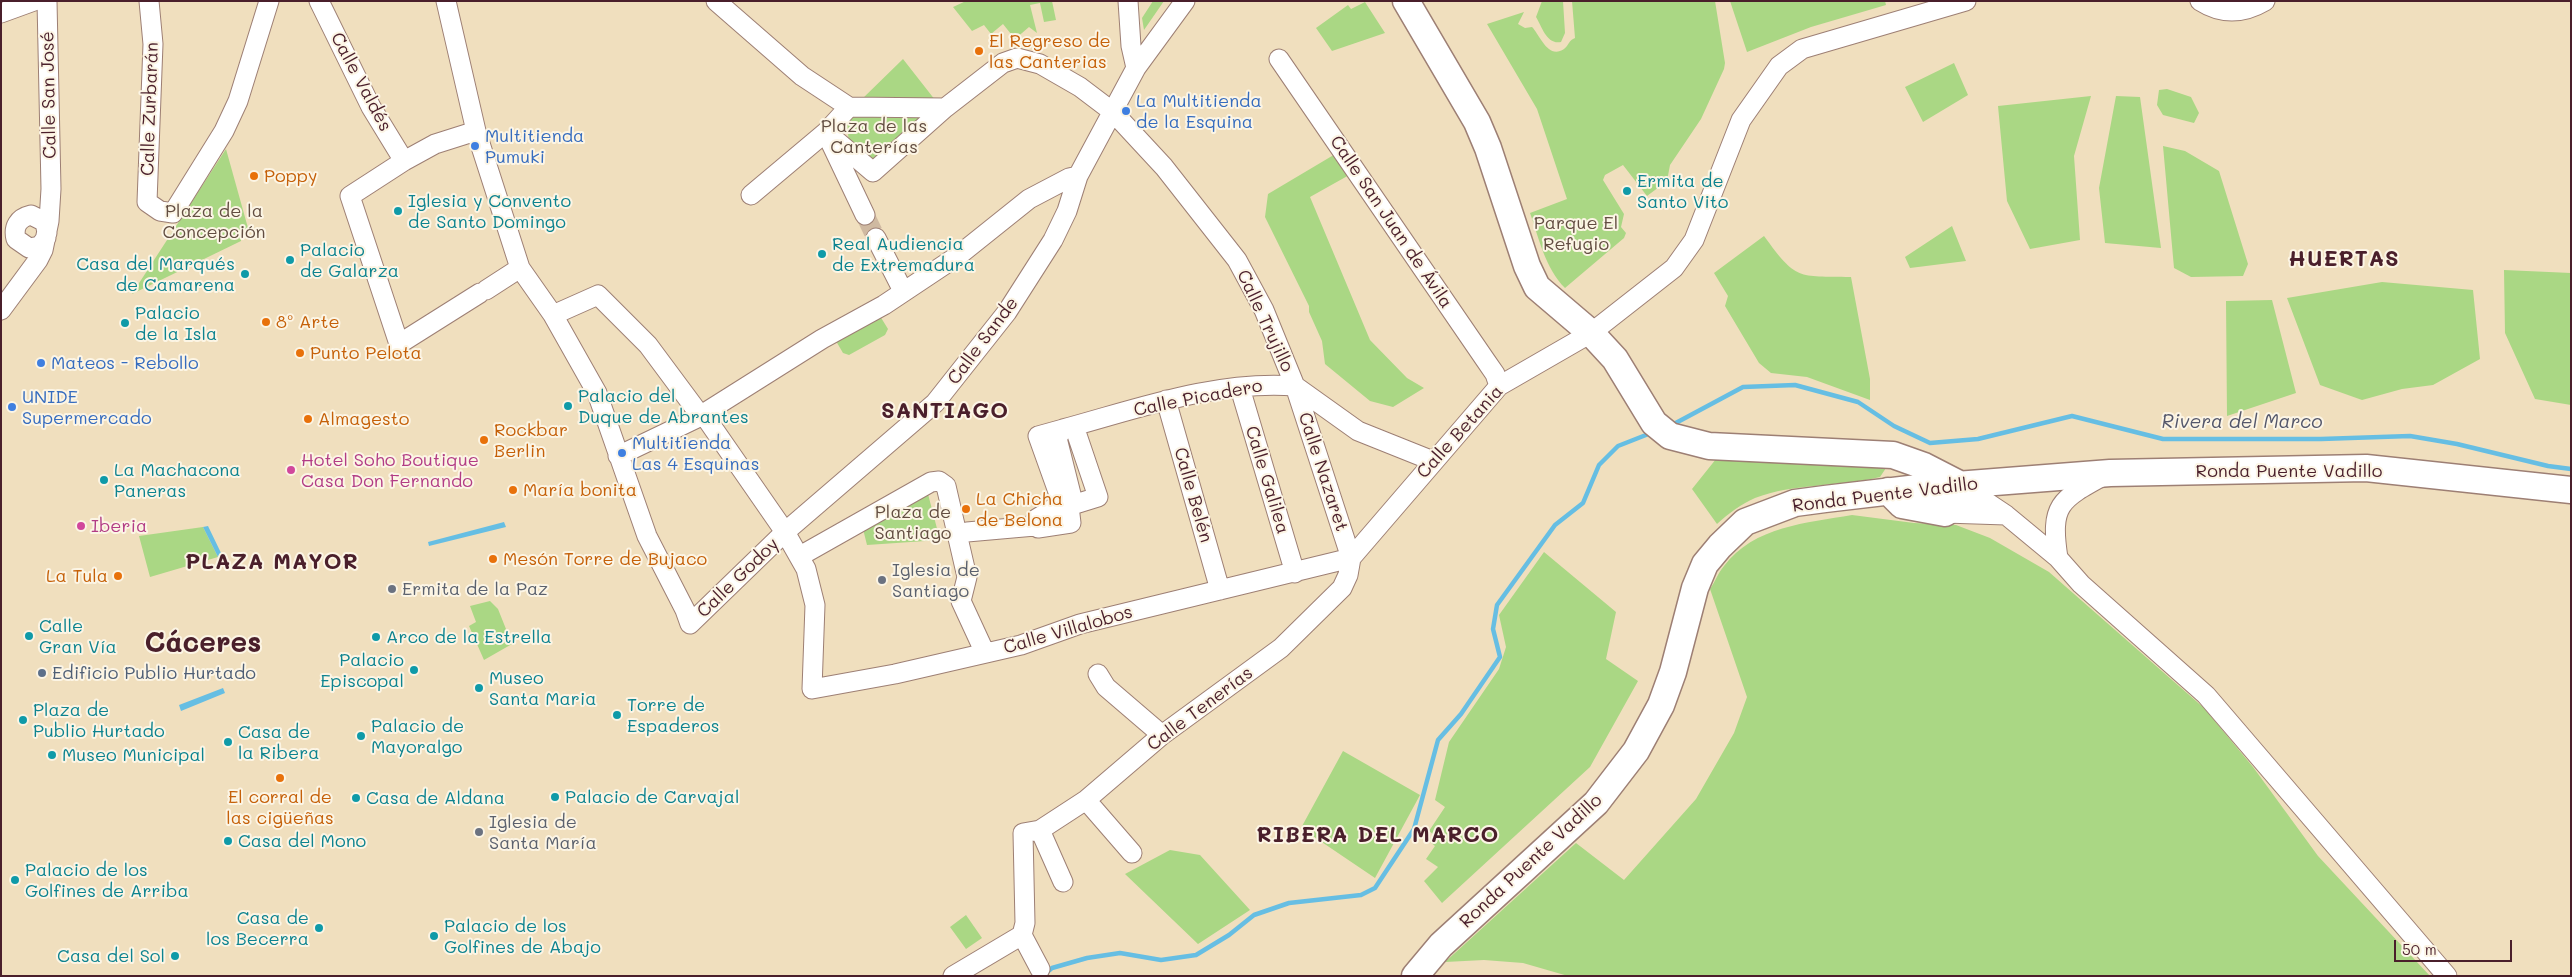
<!DOCTYPE html>
<html>
<head>
<meta charset="utf-8">
<style>
  body { margin:0 }
  #map { position:relative; width:2572px; height:977px; overflow:hidden; background:#f0dfbe; font-family:Mali,sans-serif }
  canvas { display:block }
  .frame { position:absolute; inset:0; border:2px solid #4a1f2b; pointer-events:none }
  .scale { position:absolute; left:2394px; top:940px; width:118px; height:22px; box-sizing:border-box; border:2px solid #4a1f2b; border-top:0; padding-left:6px; font-size:15px; line-height:18px; white-space:nowrap; color:#4a1f2b; -webkit-text-stroke:4px #fcf5e5; paint-order:stroke }
</style>
</head>
<body>
<div id="map">
<canvas width="2572" height="977"></canvas>
<div class="frame"></div>
<div class="scale">50 m</div>
</div>
<script>
const context = document.querySelector('canvas').getContext('2d');
context.lineJoin = 'round';
function paint(path, color) { context.fillStyle = color; context.fill(path, 'evenodd'); }
function strokePath(path, color, width, dash) { context.strokeStyle = color; context.lineWidth = width; context.lineCap = dash ? 'butt' : 'round'; context.setLineDash(dash || []); context.stroke(path); }
function label(font, color, halo, rows, align = 'center') {
  context.font = font + ' Mali,sans-serif'; context.lineWidth = 4; context.setLineDash([]); context.textBaseline = 'middle'; context.strokeStyle = halo; context.fillStyle = color; for (const [text, x, y, turn = 0] of rows) {
    context.save(); context.translate(x, y); context.rotate((+turn || 0) * Math.PI / 180); context.textAlign = isNaN(turn) ? turn : align; if (halo) context.strokeText(text, 0, 0); context.fillText(text, 0, 0); context.restore();
  }
}
const green = new Path2D(`
  M 966,1 L 1052,1 L 1056,20 L 1044,22 L 1040,3 L 1030,5 L 1037,33 L 1029,27 L 1015,39 L 1003,24 L 991,34 L 984,25 L 972,31 L 953,7 Z
  M 1153,1 L 1164,1 L 1144,30 L 1142,18 Z
  M 1542,1 L 1563,1 L 1565,33 L 1561,42 C 1547,45 1542,27 1536,17 Z
  M 1572,1 L 1715,1 L 1725,63 L 1724,69 L 1701,119 L 1670,165 L 1667,181 L 1647,196 L 1623,165 L 1605,175 L 1603,180 L 1624,214 L 1621,227 L 1626,233 L 1624,238 L 1565,288 C 1545,268 1539,238 1530,213 L 1567,199 L 1537,109 L 1487,24 L 1524,12 L 1518,24 L 1525,28 L 1532,27 C 1540,35 1548,60 1564,49 C 1569,45 1569,40 1575,38 Z
  M 1730,1 L 1885,1 L 1886,5 L 1811,27 L 1747,52 Z
  M 1365,2 L 1385,33 L 1332,51 L 1316,28 L 1348,5 L 1351,9 Z
  M 903,59 L 939,105 L 861,100 Z
  M 1954,63 L 1968,95 L 1923,122 L 1905,87 Z
  M 2167,89 L 2191,97 L 2199,113 L 2194,123 L 2163,115 L 2157,105 L 2159,90 Z
  M 2091,96 L 2074,156 L 2080,240 L 2030,249 L 2007,201 L 1998,106 Z
  M 2116,96 L 2140,97 L 2161,248 L 2105,243 L 2099,188 Z
  M 920,112 L 926,123 L 875,165 L 849,144 L 847,122 L 858,113 Z
  M 2163,146 L 2185,151 L 2219,171 L 2248,264 L 2243,276 L 2191,277 L 2174,268 Z
  M 226,149 L 248,228 L 241,233 L 241,241 L 132,294 Z
  M 1337,153 L 1351,174 L 1310,197 L 1370,340 L 1407,378 L 1424,388 L 1393,407 L 1370,401 L 1325,364 L 1322,341 L 1309,312 L 1309,306 L 1265,217 L 1268,194 Z
  M 1952,226 L 1966,261 L 1910,268 L 1905,257 Z
  M 1764,236 C 1797,281 1797,276 1851,277 L 1870,379 L 1870,400 L 1807,377 L 1771,373 L 1759,363 L 1725,306 L 1728,296 L 1714,273 Z
  M 2504,270 L 2571,273 L 2571,405 L 2535,399 L 2505,333 Z
  M 2382,282 L 2473,290 L 2480,359 L 2433,385 L 2402,389 L 2362,400 L 2320,385 L 2287,298 Z
  M 2272,300 L 2296,393 L 2227,416 L 2226,301 Z
  M 880,316 L 888,329 L 885,335 L 849,355 L 843,353 L 836,341 Z
  M 1716,459 L 1884,465 L 1886,468 L 1880,477 C 1839,487 1794,483 1755,498 C 1741,504 1728,514 1717,524 L 1692,489 Z
  M 928,494 L 940,540 L 867,545 L 863,529 Z
  M 1852,515 L 1914,523 L 1956,525 L 1990,538 L 2049,572 L 2204,708 L 2253,767 L 2318,856 L 2430,976 L 1568,976 L 1523,963 L 1484,960 L 1445,962 L 1576,843 L 1624,880 L 1696,799 L 1734,733 L 1747,697 L 1710,589 C 1715,582 1718,573 1724,566 C 1754,526 1807,523 1852,515 Z
  M 203,527 L 218,557 L 150,577 L 139,536 Z
  M 1544,552 L 1616,612 L 1606,659 L 1638,681 L 1590,767 L 1442,903 L 1424,881 L 1438,867 L 1426,859 L 1435,846 L 1430,842 L 1434,835 L 1429,831 L 1445,807 L 1435,800 L 1449,742 L 1499,669 L 1506,647 L 1499,615 Z
  M 490,601 L 498,609 L 512,644 L 484,660 L 469,626 L 476,622 L 470,606 Z
  M 1343,751 L 1420,795 L 1375,878 L 1301,828 Z
  M 1170,850 L 1200,855 L 1250,910 L 1198,944 L 1125,874 Z
  M 966,915 L 982,938 L 966,949 L 950,927 Z`);
const water = new Path2D(`
  M 504,522 L 506,527 L 429,546 L 428,542 Z
  M 208,526 L 222,555 L 218,557 L 203,527 Z
  M 223,688 L 225,693 L 181,711 L 179,705 Z`);
const stream = new Path2D(`
  M 1672,425 L 1743,387 L 1795,385 L 1858,402 L 1894,426 L 1930,443 L 1978,439 L 2072,416 L 2163,439 L 2321,439 L 2410,436 L 2457,444 L 2548,466 L 2571,469
  M 1046,973 L 1052,968 L 1087,958 L 1120,953 L 1161,960 L 1196,955 L 1229,935 L 1254,915 L 1289,903 L 1361,895 L 1375,888 L 1414,829 L 1438,740 L 1461,714 L 1500,657 L 1493,629 L 1497,605 L 1555,525 L 1583,503 L 1599,465 L 1618,446 L 1651,433`);
const streetTunnel = new Path2D(`
  M 865,215 L 876,238`);
const street = new Path2D(`
  M 149,1 L 153,44 L 147,202 L 160,211 L 173,213 L 224,131 L 238,101 L 269,1
  M 319,1 L 371,107 L 404,161
  M 446,1 L 476,131 L 520,268 L 553,315 L 597,393 L 647,536 L 685,610 L 690,624 L 785,532 L 935,403 L 1007,312 L 1053,240 L 1067,211 L 1078,176 L 1136,68 L 1185,1
  M 716,1 L 802,76 L 849,107
  M 1128,1 L 1131,46 L 1136,68
  M 2200,1 C 2222,15 2243,14 2265,1
  M 1,13 L 34,1
  M 1279,59 L 1486,361 L 1495,374 L 1499,386
  M 476,131 L 435,144 L 404,161 L 350,196 L 399,344 L 480,293
  M 826,132 L 873,172 L 945,108
  M 827,135 L 865,215
  M 751,195 L 826,132 L 849,107 L 945,108 L 1003,63 L 1017,58 L 1040,64 L 1080,87 L 1113,112 L 1164,167 L 1237,260 L 1264,310 L 1295,386 L 1351,558 L 1348,575 L 1342,588 L 1281,648 L 1162,735 L 1086,800 L 1040,830 L 1023,833 L 1025,923 L 1022,935 L 1040,969
  M 46,238 L 40,246 L 29,248 L 16,239 C 13,227 18,218 31,215 L 45,222 L 47,233
  M 876,238 L 903,291
  M 486,290 L 520,268
  M 1,310 L 38,260 L 43,250 L 49,221 L 51,189 L 47,1
  M 553,315 L 598,295 L 648,345 L 700,415 L 706,418 L 785,532 L 806,569 L 815,605 L 812,689 L 895,674 L 1021,645 L 1080,624 L 1351,558
  M 1295,386 L 1358,431 L 1433,461
  M 1240,388 L 1295,573
  M 1166,400 L 1220,590
  M 1074,426 L 1098,497 L 1069,506 L 1071,523 L 1038,528 L 1036,519 L 1062,503 L 1038,436 Z
  M 618,456 L 695,419 L 822,339 L 884,305 L 959,255 L 1029,199 L 1069,178 L 1078,176
  M 1961,485 L 2006,515 L 2058,558 L 2081,584 L 2206,695 L 2447,976
  M 1945,513 L 2006,515
  M 958,535 L 967,532 L 1035,526 L 1066,508 L 1071,494 L 1057,438 L 1063,429 C 1137,409 1216,380 1295,386
  M 800,556 L 931,482 L 939,481 L 946,486 L 967,577 L 961,601 L 985,653
  M 1351,558 L 1499,386 L 1591,333 L 1674,268 L 1694,240 L 1741,120 L 1779,66 L 1802,49 L 1966,1
  M 2058,558 C 2050,505 2059,500 2105,475
  M 1098,674 L 1106,687 L 1162,735
  M 1086,800 L 1132,853
  M 1040,830 L 1063,882
  M 953,976 L 1022,935`);
const secondary = new Path2D(`
  M 1406,1 L 1477,122 L 1488,148 L 1527,266 L 1537,287 L 1591,333 L 1615,359 L 1654,423 L 1670,436 L 1709,446 L 1893,455 L 1924,466 L 1961,485
  M 1888,491 L 1902,505 L 1945,513 L 1961,503 L 1963,497 L 1961,485
  M 1415,976 L 1441,945 L 1596,803 L 1636,751 L 1661,705 L 1673,672 L 1695,588 L 1705,564 L 1720,546 L 1745,522 L 1795,503 L 1825,499 L 1918,488 L 2110,473 L 2366,468 L 2571,490`);
const markers = [
  [979,51,5,"#e8710a"],
  [1126,111,5,"#3f7fe0"],
  [475,146,5,"#3f7fe0"],
  [254,176,5,"#e8710a"],
  [1627,191,5,"#0f9aa8"],
  [398,211,5,"#0f9aa8"],
  [822,254,5,"#0f9aa8"],
  [290,260,5,"#0f9aa8"],
  [245,274,5,"#0f9aa8"],
  [266,322,5,"#e8710a"],
  [125,323,5,"#0f9aa8"],
  [300,353,5,"#e8710a"],
  [41,363,5,"#3f7fe0"],
  [568,406,5,"#0f9aa8"],
  [12,407,5,"#3f7fe0"],
  [308,419,5,"#e8710a"],
  [484,440,5,"#e8710a"],
  [622,453,5,"#3f7fe0"],
  [291,470,5,"#d1479c"],
  [104,480,5,"#0f9aa8"],
  [513,490,5,"#e8710a"],
  [966,509,5,"#e8710a"],
  [81,526,5,"#d1479c"],
  [493,559,5,"#e8710a"],
  [118,576,5,"#e8710a"],
  [882,580,5,"#6b7280"],
  [392,589,5,"#6b7280"],
  [29,636,5,"#0f9aa8"],
  [376,637,5,"#0f9aa8"],
  [414,670,5,"#0f9aa8"],
  [42,673,5,"#5c6f8a"],
  [479,688,5,"#0f9aa8"],
  [617,715,5,"#0f9aa8"],
  [23,720,5,"#0f9aa8"],
  [361,736,5,"#0f9aa8"],
  [228,742,5,"#0f9aa8"],
  [52,755,5,"#0f9aa8"],
  [280,778,5,"#e8710a"],
  [555,797,5,"#0f9aa8"],
  [356,798,5,"#0f9aa8"],
  [479,832,5,"#6b7280"],
  [228,841,5,"#0f9aa8"],
  [15,880,5,"#0f9aa8"],
  [319,928,5,"#0f9aa8"],
  [434,936,5,"#0f9aa8"],
  [175,956,5,"#0f9aa8"]
];
const foodNames = [
  ["El Regreso de",989,41],
  ["las Canterias",989,62],
  ["Poppy",264,176],
  ["8º Arte",276,322],
  ["Punto Pelota",310,353],
  ["Almagesto",318,419],
  ["Rockbar",494,430],
  ["Berlin",494,451],
  ["María bonita",523,490],
  ["La Chicha",976,499],
  ["de Belona",976,520],
  ["Mesón Torre de Bujaco",503,559],
  ["La Tula",108,576,"right"],
  ["El corral de",280,797,"center"],
  ["las cigüeñas",280,818,"center"]
];
const streetNames = [
  ["Calle Valdés",361,82,62],
  ["Calle San José",49,95,-91],
  ["Calle Zurbarán",150,109,-88],
  ["Calle San Juan de Ávila",1391,222,56],
  ["Calle Trujillo",1265,321,65],
  ["Calle Sande",983,341,-53],
  ["Calle Picadero",1198,398,-11],
  ["Calle Betania",1460,432,-48],
  ["Ronda Puente Vadillo",2289,471],
  ["Calle Nazaret",1323,472,72],
  ["Calle Galilea",1267,480,73],
  ["Calle Belén",1193,495,74],
  ["Ronda Puente Vadillo",1885,495,-7],
  ["Calle Godoy",738,578,-44],
  ["Calle Villalobos",1068,630,-16],
  ["Calle Tenerías",1200,709,-37],
  ["Ronda Puente Vadillo",1531,861,-43]
];
const shopNames = [
  ["La Multitienda",1136,101],
  ["de la Esquina",1136,122],
  ["Multitienda",485,136],
  ["Pumuki",485,157],
  ["Mateos - Rebollo",51,363],
  ["UNIDE",22,397],
  ["Supermercado",22,418],
  ["Multitienda",632,443],
  ["Las 4 Esquinas",632,464]
];
const parkNames = [
  ["Plaza de las",874,126],
  ["Canterías",874,147],
  ["Plaza de la",214,211],
  ["Concepción",214,232],
  ["Parque El",1576,223],
  ["Refugio",1576,244],
  ["Plaza de",913,512],
  ["Santiago",913,533]
];
const cultureNames = [
  ["Ermita de",1637,181],
  ["Santo Vito",1637,202],
  ["Iglesia y Convento",408,201],
  ["de Santo Domingo",408,222],
  ["Real Audiencia",832,244],
  ["de Extremadura",832,265],
  ["Palacio",300,250],
  ["de Galarza",300,271],
  ["Casa del Marqués",235,264,"right"],
  ["de Camarena",235,285,"right"],
  ["Palacio",135,313],
  ["de la Isla",135,334],
  ["Palacio del",578,396],
  ["Duque de Abrantes",578,417],
  ["La Machacona",114,470],
  ["Paneras",114,491],
  ["Calle",39,626],
  ["Gran Vía",39,647],
  ["Arco de la Estrella",386,637],
  ["Palacio",404,660,"right"],
  ["Episcopal",404,681,"right"],
  ["Museo",489,678],
  ["Santa Maria",489,699],
  ["Torre de",627,705],
  ["Espaderos",627,726],
  ["Plaza de",33,710],
  ["Publio Hurtado",33,731],
  ["Palacio de",371,726],
  ["Mayoralgo",371,747],
  ["Casa de",238,732],
  ["la Ribera",238,753],
  ["Museo Municipal",62,755],
  ["Palacio de Carvajal",565,797],
  ["Casa de Aldana",366,798],
  ["Casa del Mono",238,841],
  ["Palacio de los",25,870],
  ["Golfines de Arriba",25,891],
  ["Casa de",309,918,"right"],
  ["los Becerra",309,939,"right"],
  ["Palacio de los",444,926],
  ["Golfines de Abajo",444,947],
  ["Casa del Sol",165,956,"right"]
];
const hotelNames = [
  ["Hotel Soho Boutique",301,460],
  ["Casa Don Fernando",301,481],
  ["Iberia",91,526]
];
const worshipNames = [
  ["Iglesia de",892,570],
  ["Santiago",892,591],
  ["Ermita de la Paz",402,589],
  ["Iglesia de",489,822],
  ["Santa María",489,843]
];
const serviceNames = [
  ["Edificio Publio Hurtado",52,673]
];
const waterNames = [
  ["Rivera del Marco",2242,422]
];
const districtNames = [
  ["HUERTAS",2344,259],
  ["SANTIAGO",945,411],
  ["PLAZA MAYOR",272,562],
  ["RIBERA DEL MARCO",1378,835]
];
const townNames = [
  ["Cáceres",203,643]
];
paint(green, '#aad784');
paint(water, '#66bee3');
strokePath(stream, '#66bee3', 4.5);
strokePath(streetTunnel, '#cfb9a1', 19, [19, 9]);
strokePath(street, '#9d7f74', 21);
strokePath(secondary, '#9d7f74', 29);
strokePath(street, '#fff', 19);
strokePath(secondary, '#fff', 26);
for (const [x, y, r, color] of markers) { const dot = new Path2D(); dot.arc(x, y, r, 0, 2 * Math.PI); context.fillStyle = color; context.fill(dot); strokePath(dot, '#fcf5e5', 2); }
label('18px', '#c56008', '#fcf5e5', foodNames, 'left');
label('18px', '#4a1f2b', '#fcf5e5', streetNames);
label('18px', '#366cbe', '#fcf5e5', shopNames, 'left');
label('18px', '#624d41', '#fcf5e5', parkNames);
label('18px', '#0d838f', '#fcf5e5', cultureNames, 'left');
label('18px', '#b23c85', '#fcf5e5', hotelNames, 'left');
label('18px', '#5b616d', '#fcf5e5', worshipNames, 'left');
label('18px', '#4e5e75', '#fcf5e5', serviceNames, 'left');
label('italic 19px', '#54576b', '#fcf5e5', waterNames);
context.letterSpacing = '1px';
label('bold 22px', '#4a1f2b', '#fcf5e5', districtNames);
context.letterSpacing = '0px';
label('bold 28px', '#4a1f2b', '#fcf5e5', townNames);
</script>
</body>
</html>
